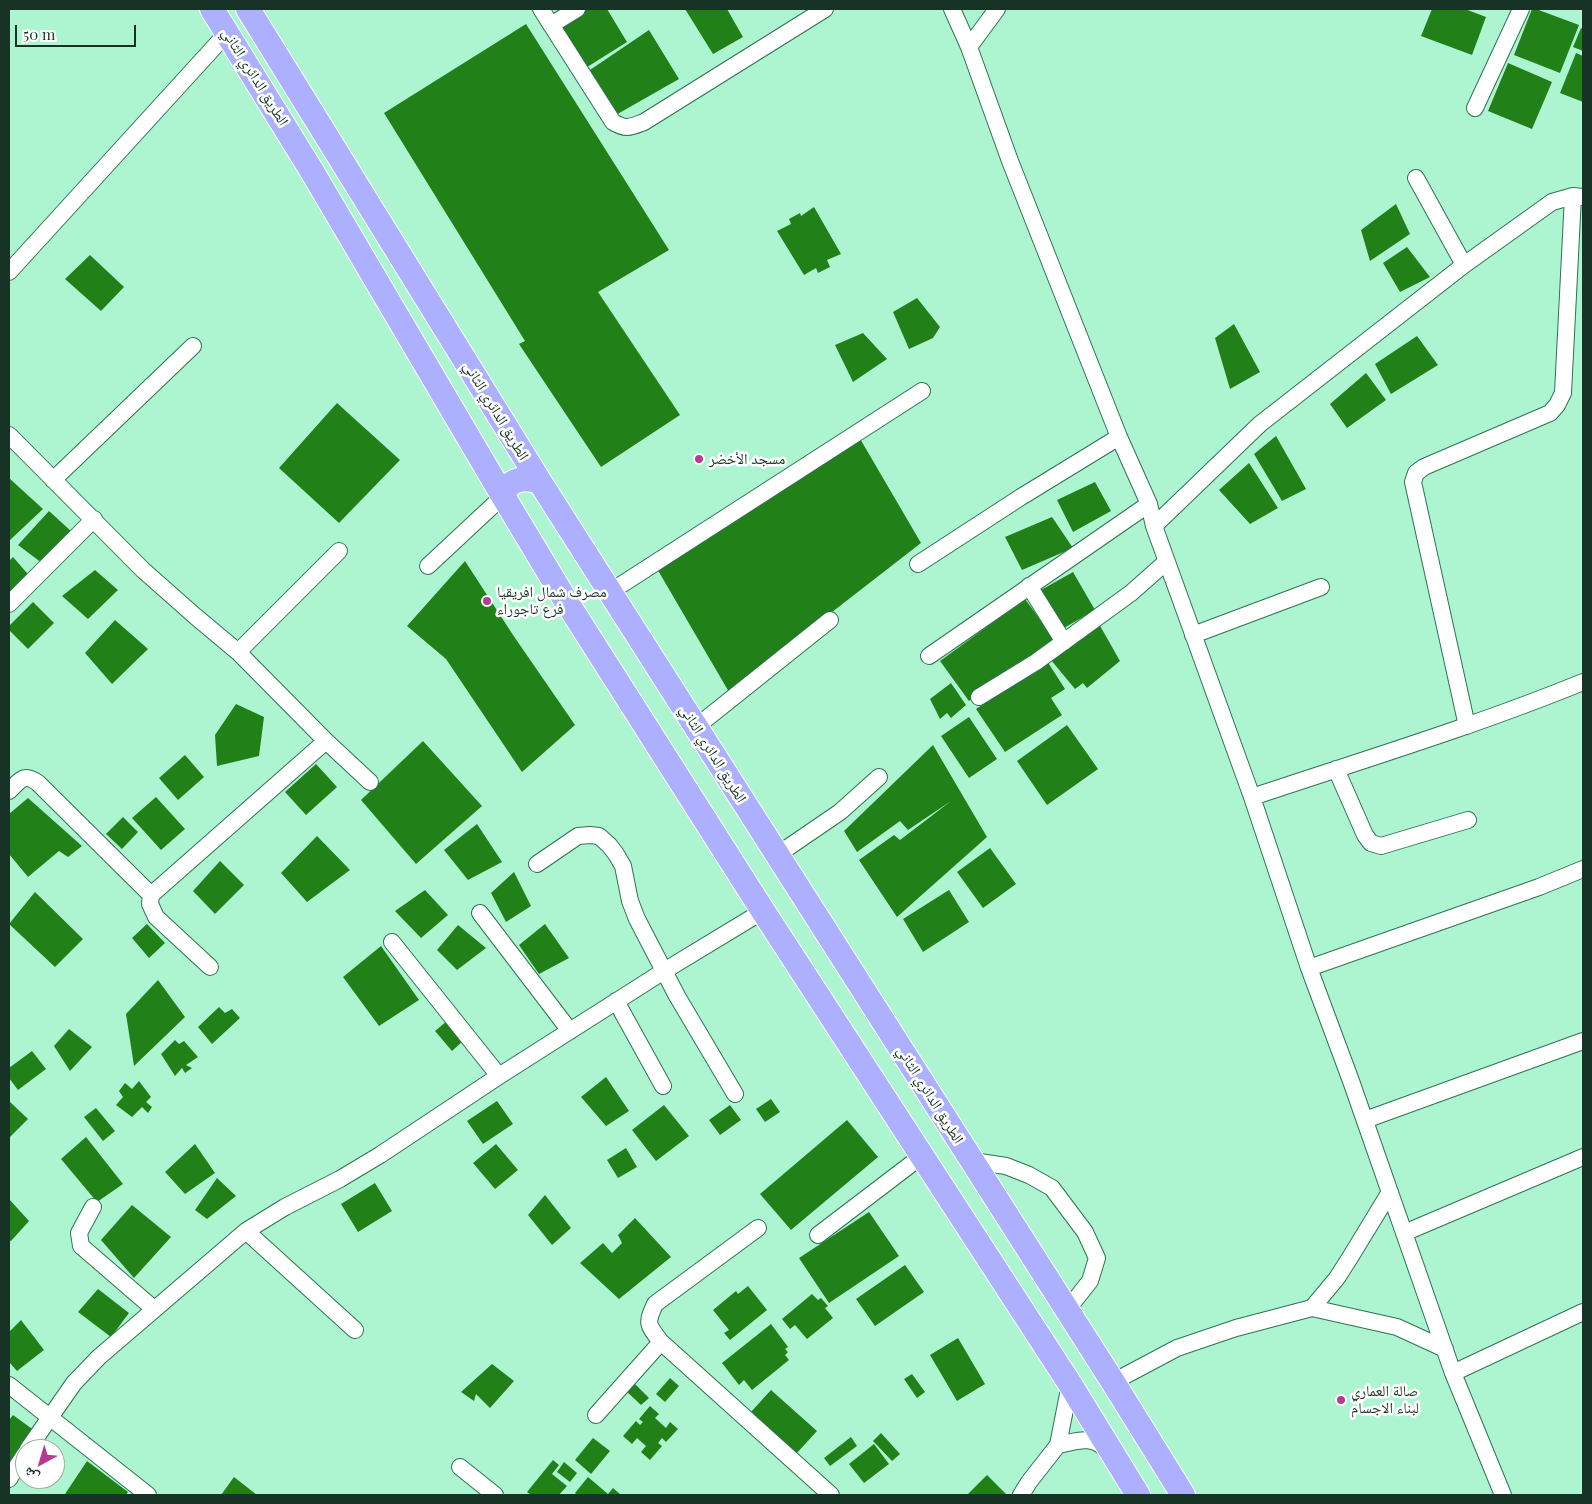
<!DOCTYPE html>
<html>
<head>
<meta charset="utf-8">
<style>
  body { margin:0 }
  #map { position:relative; width:1592px; height:1504px; overflow:hidden; background:#adf4d0; font-family:"Playfair Display","Noto Naskh Arabic",serif }
  canvas { display:block }
  .frame { position:absolute; inset:0; border:10px solid #163325; pointer-events:none }
  .north { position:absolute; left:15px; top:1439px; width:50px; height:50px; box-sizing:border-box; background:#fff; border:1px solid #a2ada8; border-radius:50%; rotate:219deg; font-size:14px; font-weight:700; line-height:20px; text-align:center; color:#163325 }
  .north::after { content:''; display:block; margin:auto; width:18px; height:22px; background:#b53c90; clip-path:polygon(50% 0,100% 100%,50% 72%,0 100%) }
  .scale { position:absolute; left:15px; top:25px; width:121px; height:22px; box-sizing:border-box; border:2px solid #163325; border-top:0; padding-left:6px; font-size:15px; line-height:18px; white-space:nowrap; color:#163325; -webkit-text-stroke:4px #fff; paint-order:stroke }
</style>
</head>
<body>
<div id="map">
<canvas width="1592" height="1504"></canvas>
<div class="frame"></div>
<div class="north">ش</div>
<div class="scale">50 m</div>
</div>
<script>
const context = document.querySelector('canvas').getContext('2d');
context.lineJoin = 'round';
function paint(path, color) { context.fillStyle = color; context.fill(path, 'evenodd'); }
function strokePath(path, color, width, dash) { context.strokeStyle = color; context.lineWidth = width; context.lineCap = dash ? 'butt' : 'round'; context.setLineDash(dash || []); context.stroke(path); }
function label(font, color, halo, rows, align = 'center') {
  context.font = font + ' "Playfair Display","Noto Naskh Arabic",serif'; context.lineWidth = 5; context.setLineDash([]); context.textBaseline = 'middle'; context.strokeStyle = halo; context.fillStyle = color; for (const [text, x, y, turn = 0] of rows) {
    context.save(); context.translate(x, y); context.rotate((+turn || 0) * Math.PI / 180); context.textAlign = isNaN(turn) ? turn : align; if (halo) context.strokeText(text, 0, 0); context.fillText(text, 0, 0); context.restore();
  }
}
const building = new Path2D(`
  M 582,9 L 607,9 L 627,42 L 584,69 L 557,25 Z
  M 685,9 L 727,9 L 743,37 L 713,54 Z
  M 1432,9 L 1465,9 L 1486,17 L 1472,55 L 1421,36 Z
  M 1532,9 L 1536,9 L 1579,25 L 1560,73 L 1514,55 Z
  M 526,24 L 669,250 L 598,292 L 680,415 L 601,467 L 519,344 L 525,341 L 384,113 Z
  M 1581,28 L 1583,29 L 1583,51 L 1573,47 Z
  M 649,30 L 679,79 L 614,116 L 587,72 Z
  M 1576,53 L 1583,56 L 1583,102 L 1560,93 Z
  M 1508,63 L 1552,82 L 1532,129 L 1488,111 Z
  M 1396,204 L 1410,234 L 1370,261 L 1361,230 Z
  M 814,207 L 841,254 L 827,260 L 830,267 L 818,273 L 816,268 L 804,275 L 777,231 L 791,224 L 789,219 L 800,213 L 801,216 Z
  M 1407,247 L 1430,277 L 1400,292 L 1383,263 Z
  M 90,255 L 124,287 L 101,311 L 65,279 Z
  M 917,298 L 940,327 L 933,338 L 909,349 L 893,312 Z
  M 1234,324 L 1260,372 L 1230,389 L 1215,338 Z
  M 863,333 L 887,359 L 853,382 L 835,345 Z
  M 1417,336 L 1438,365 L 1391,394 L 1375,364 Z
  M 1366,373 L 1386,400 L 1347,428 L 1330,404 Z
  M 337,403 L 400,460 L 339,523 L 279,468 Z
  M 1276,436 L 1306,489 L 1282,501 L 1254,454 Z
  M 859,437 L 921,543 L 729,692 L 656,567 Z
  M 1249,463 L 1278,508 L 1250,524 L 1219,490 Z
  M 9,478 L 43,509 L 9,541 Z
  M 1095,482 L 1111,511 L 1073,532 L 1057,500 Z
  M 49,511 L 72,532 L 46,566 L 18,545 Z
  M 1052,517 L 1073,548 L 1022,570 L 1005,537 Z
  M 13,557 L 33,580 L 9,604 L 9,561 Z
  M 465,561 L 513,635 L 575,725 L 522,772 L 446,659 L 407,626 Z
  M 95,570 L 118,590 L 88,619 L 62,596 Z
  M 1073,572 L 1095,610 L 1064,628 L 1041,590 Z
  M 1025,599 L 1055,640 L 969,701 L 940,661 Z
  M 33,602 L 54,623 L 28,649 L 9,630 L 9,626 Z
  M 115,620 L 148,649 L 112,684 L 85,653 Z
  M 1099,624 L 1120,661 L 1087,688 L 1083,683 L 1075,689 L 1051,660 Z
  M 1047,661 L 1065,689 L 1051,698 L 1062,715 L 1005,752 L 976,709 Z
  M 951,683 L 966,705 L 951,718 L 947,713 L 940,719 L 930,699 Z
  M 236,704 L 264,717 L 259,756 L 217,766 L 215,735 Z
  M 969,717 L 997,759 L 969,778 L 941,736 Z
  M 1067,725 L 1098,769 L 1047,805 L 1017,761 Z
  M 423,741 L 482,806 L 416,864 L 361,800 Z
  M 933,745 L 987,837 L 897,917 L 859,860 L 894,835 L 900,840 L 951,801 L 908,830 L 900,821 L 857,852 L 844,831 Z
  M 185,755 L 204,777 L 178,800 L 159,778 Z
  M 316,764 L 337,787 L 306,815 L 285,792 Z
  M 156,797 L 185,829 L 161,850 L 132,818 Z
  M 28,798 L 82,846 L 68,857 L 59,851 L 28,877 L 9,854 L 9,814 Z
  M 123,817 L 138,832 L 122,849 L 106,834 Z
  M 477,824 L 502,862 L 468,880 L 444,850 Z
  M 317,836 L 350,870 L 307,902 L 281,873 Z
  M 990,848 L 1016,884 L 983,908 L 957,872 Z
  M 220,861 L 244,885 L 215,914 L 193,891 Z
  M 514,872 L 531,906 L 506,922 L 491,893 Z
  M 425,890 L 448,915 L 421,938 L 395,911 Z
  M 949,890 L 969,922 L 923,952 L 903,919 Z
  M 35,892 L 83,939 L 55,967 L 9,924 Z
  M 147,924 L 165,943 L 149,958 L 132,938 Z
  M 545,924 L 569,958 L 539,974 L 519,945 Z
  M 458,925 L 486,948 L 457,970 L 437,950 Z
  M 381,946 L 419,1000 L 379,1026 L 343,977 Z
  M 158,980 L 185,1017 L 134,1066 L 126,1014 Z
  M 219,1007 L 225,1013 L 232,1009 L 240,1018 L 212,1044 L 198,1027 Z
  M 447,1021 L 464,1040 L 452,1051 L 435,1031 Z
  M 69,1029 L 92,1047 L 70,1071 L 54,1046 Z
  M 175,1040 L 179,1044 L 184,1041 L 198,1057 L 186,1065 L 192,1068 L 185,1073 L 182,1068 L 175,1076 L 161,1054 Z
  M 32,1051 L 46,1069 L 18,1090 L 9,1078 L 9,1068 Z
  M 606,1077 L 629,1111 L 606,1126 L 581,1097 Z
  M 139,1081 L 151,1097 L 146,1102 L 152,1107 L 148,1113 L 142,1107 L 132,1117 L 116,1105 L 123,1097 L 119,1091 L 125,1083 L 132,1089 Z
  M 771,1099 L 780,1112 L 765,1122 L 756,1109 Z
  M 9,1101 L 28,1119 L 9,1138 Z
  M 497,1101 L 513,1124 L 483,1144 L 467,1121 Z
  M 664,1105 L 689,1136 L 656,1161 L 632,1130 Z
  M 730,1105 L 741,1120 L 720,1135 L 709,1120 Z
  M 96,1108 L 115,1131 L 103,1141 L 84,1117 Z
  M 847,1120 L 878,1157 L 791,1230 L 760,1194 Z
  M 86,1137 L 123,1184 L 97,1202 L 61,1159 Z
  M 195,1144 L 215,1173 L 185,1194 L 165,1172 Z
  M 496,1144 L 518,1170 L 495,1189 L 473,1163 Z
  M 626,1148 L 637,1167 L 618,1178 L 607,1160 Z
  M 217,1178 L 236,1196 L 207,1219 L 195,1210 Z
  M 375,1183 L 392,1211 L 358,1232 L 341,1204 Z
  M 545,1195 L 571,1228 L 552,1245 L 528,1215 Z
  M 9,1199 L 29,1221 L 11,1241 L 9,1240 Z
  M 132,1205 L 171,1237 L 134,1278 L 101,1240 Z
  M 869,1212 L 899,1256 L 829,1303 L 799,1258 Z
  M 635,1218 L 671,1257 L 619,1299 L 580,1263 L 603,1243 L 612,1253 L 622,1243 L 618,1235 Z
  M 905,1265 L 924,1292 L 875,1326 L 856,1299 Z
  M 748,1286 L 767,1310 L 730,1340 L 724,1333 L 729,1330 L 713,1310 L 736,1291 L 738,1294 Z
  M 98,1289 L 129,1313 L 111,1337 L 78,1312 Z
  M 812,1294 L 818,1300 L 821,1298 L 828,1306 L 825,1308 L 833,1318 L 807,1339 L 795,1325 L 790,1329 L 782,1319 Z
  M 21,1320 L 44,1350 L 17,1371 L 9,1362 L 9,1332 Z
  M 771,1324 L 788,1347 L 785,1349 L 788,1352 L 785,1355 L 789,1360 L 752,1390 L 744,1380 L 739,1385 L 722,1363 Z
  M 958,1338 L 985,1384 L 957,1401 L 930,1355 Z
  M 492,1364 L 514,1381 L 490,1408 L 476,1394 L 474,1401 L 461,1392 Z
  M 912,1374 L 925,1392 L 917,1398 L 904,1379 Z
  M 670,1378 L 679,1386 L 665,1402 L 656,1394 Z
  M 633,1382 L 649,1398 L 641,1405 L 625,1390 Z
  M 771,1390 L 817,1431 L 796,1454 L 750,1413 Z
  M 650,1406 L 659,1414 L 655,1418 L 666,1428 L 670,1422 L 678,1429 L 666,1442 L 662,1438 L 658,1443 L 662,1446 L 650,1460 L 641,1452 L 646,1446 L 637,1438 L 632,1444 L 623,1436 L 636,1421 L 640,1425 L 643,1422 L 639,1419 Z
  M 13,1415 L 35,1431 L 12,1461 L 9,1459 L 9,1420 Z
  M 881,1433 L 900,1454 L 892,1461 L 873,1441 Z
  M 851,1437 L 857,1446 L 830,1466 L 824,1458 Z
  M 593,1438 L 610,1451 L 591,1474 L 575,1460 Z
  M 874,1444 L 889,1464 L 864,1483 L 849,1464 Z
  M 55,1455 L 65,1461 L 55,1473 Z
  M 553,1460 L 559,1465 L 552,1474 L 567,1486 L 559,1495 L 531,1495 L 527,1492 Z
  M 87,1461 L 128,1492 L 126,1495 L 65,1494 Z
  M 564,1462 L 577,1473 L 570,1482 L 557,1472 Z
  M 987,1475 L 1007,1495 L 967,1495 Z
  M 234,1477 L 257,1495 L 221,1495 Z
  M 588,1477 L 608,1494 L 613,1488 L 620,1494 L 619,1495 L 577,1495 L 575,1493 Z`);
const minor = new Path2D(`
  M 541,9 L 613,122 C 626,130 631,127 644,122 L 825,9
  M 952,9 L 969,47 L 1010,161 L 1119,437 L 1149,504 L 1154,526 L 1252,797 L 1309,968 L 1351,1081 L 1453,1373 L 1503,1495
  M 551,25 L 577,9
  M 969,47 L 997,9
  M 1475,108 L 1521,9
  M 1416,178 L 1464,265
  M 9,272 L 227,33
  M 9,435 L 143,570 L 195,616 L 238,652 L 326,741 L 370,782
  M 53,480 L 193,346
  M 1154,526 L 1260,424 L 1464,265 L 1552,202 L 1573,196 L 1583,197
  M 918,564 L 1021,497 L 1119,437
  M 428,566 L 503,496
  M 1029,586 L 1064,642
  M 610,592 L 922,391
  M 9,604 L 94,519
  M 1193,635 L 1321,587
  M 238,652 L 339,551
  M 929,656 L 1149,504
  M 979,697 L 1036,662 L 1131,593 L 1166,562
  M 1467,726 L 1413,482 L 1416,473 L 1424,467 L 1550,413 L 1557,405 L 1563,393 L 1573,196
  M 696,727 L 830,620
  M 1336,769 L 1365,835 L 1371,843 L 1381,846 L 1468,820
  M 9,791 C 20,781 23,772 38,783 L 151,895
  M 1252,797 C 1363,760 1475,726 1583,682
  M 777,855 L 840,812 L 879,777
  M 537,864 L 578,836 L 590,835 L 599,836 L 609,845 L 616,854 L 623,866 L 630,901 L 637,919 L 677,996 L 735,1094
  M 480,913 L 570,1031
  M 392,942 L 499,1076
  M 210,967 L 156,917 L 150,904 L 151,895 L 326,741
  M 1309,968 L 1539,887 L 1583,869
  M 616,1001 L 663,1086
  M 1365,1120 L 1583,1041
  M 973,1161 L 1006,1166 L 1029,1175 L 1052,1188 L 1085,1232 L 1097,1258 L 1090,1281 L 1067,1310
  M 93,1207 L 79,1233 L 81,1246 L 154,1309
  M 758,1228 L 655,1304 C 646,1324 647,1324 661,1342 L 831,1495
  M 246,1231 L 355,1330
  M 1404,1233 L 1583,1157
  M 818,1235 L 923,1155
  M 1312,1308 L 1337,1278 L 1351,1256 L 1390,1192
  M 1453,1373 L 1583,1312
  M 1113,1382 L 1177,1348 L 1236,1328 L 1312,1308 L 1397,1327 L 1445,1349
  M 9,1385 L 148,1495
  M 596,1415 L 661,1342
  M 1058,1445 C 1077,1441 1094,1434 1108,1452
  M 28,1449 L 74,1383 L 99,1357 L 246,1231 L 285,1207 L 340,1179 L 380,1155 L 499,1076 L 664,971 L 763,911
  M 460,1467 L 495,1495
  M 9,1479 L 25,1454
  M 1021,1495 L 1029,1482 L 1058,1445 L 1070,1384`);
const highway = new Path2D(`
  M 212,9 L 313,173 L 503,496 L 566,601 L 763,911 L 1070,1384 L 1138,1495
  M 248,9 L 540,482 L 1113,1382 L 1183,1495
  M 503,496 C 509,479 524,476 540,482`);
const markers = [
  [699,459,5,"#b53c90"],
  [487,601,5,"#b53c90"],
  [1341,1400,5,"#b53c90"]
];
const streetNames = [
  ["الطريق الدائري الثاني",255,77,58],
  ["الطريق الدائري الثاني",496,411,59],
  ["الطريق الدائري الثاني",713,754,58],
  ["الطريق الدائري الثاني",930,1095,58]
];
const poiNames = [
  ["مسجد الأخضر",709,459],
  ["مصرف شمال افريقيا",497,592],
  ["فرع تاجوراء",497,609],
  ["صالة العماري",1351,1391],
  ["لبناء الاجسام",1351,1408]
];
paint(building, '#218118');
strokePath(minor, '#2d7354', 18);
strokePath(highway, '#fff', 26);
strokePath(minor, '#fff', 16);
strokePath(highway, '#adb0ff', 24);
for (const [x, y, r, color] of markers) { const dot = new Path2D(); dot.arc(x, y, r, 0, 2 * Math.PI); context.fillStyle = color; context.fill(dot); strokePath(dot, '#fff', 2); }
label('15px', '#163325', '#fff', streetNames);
label('15px', '#163325', '#fff', poiNames, 'left');
</script>
</body>
</html>
